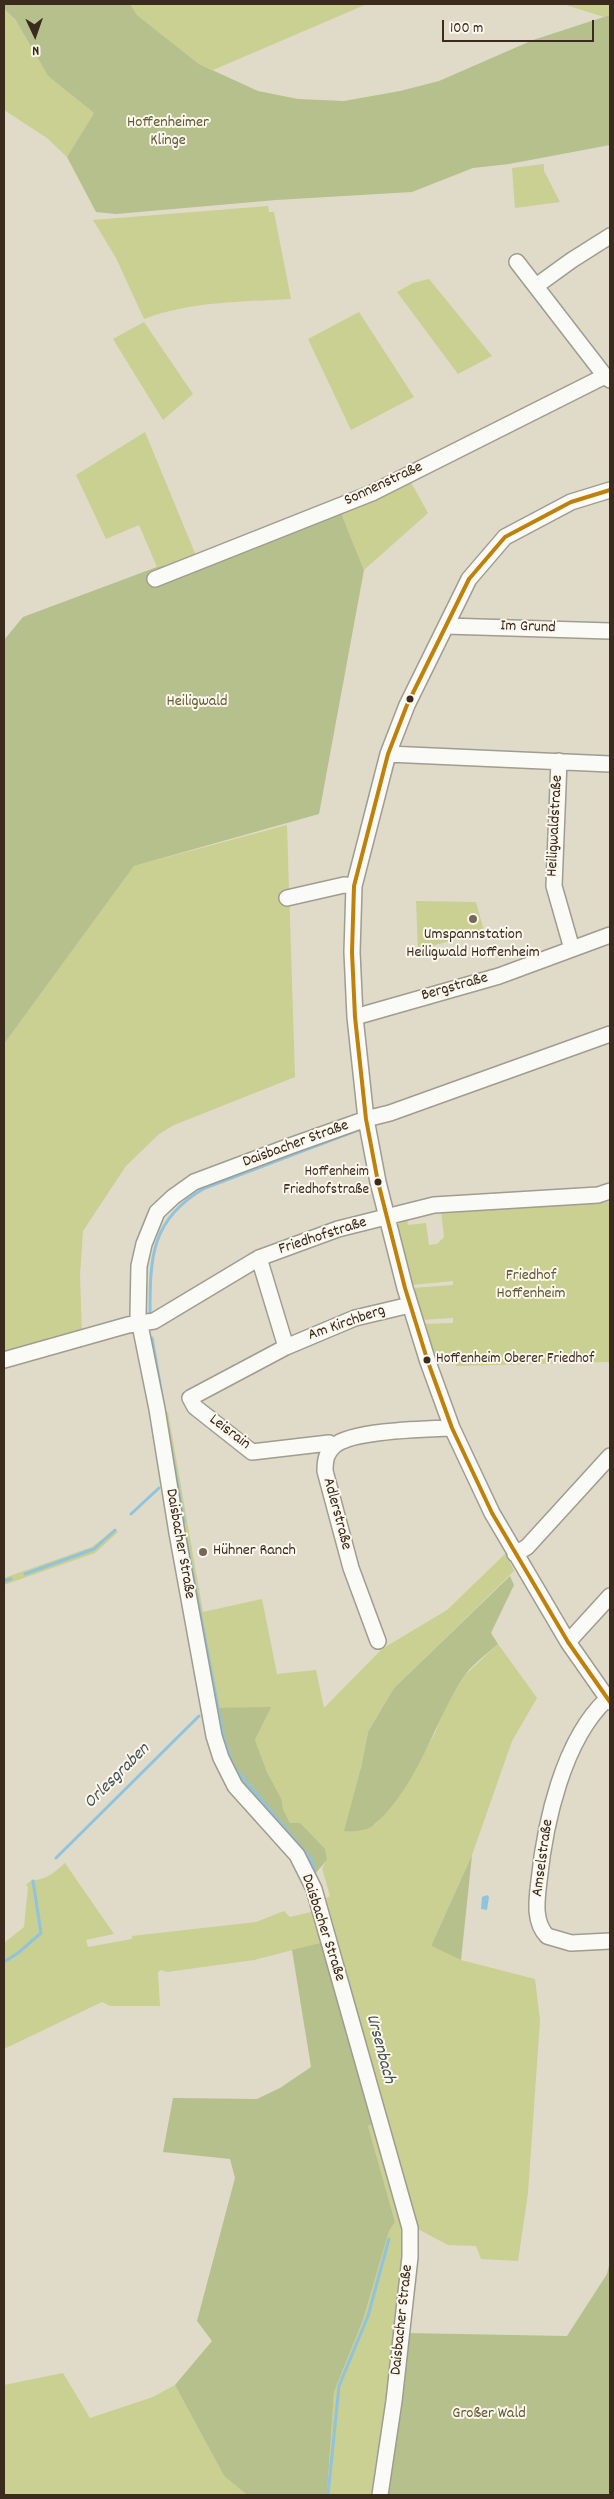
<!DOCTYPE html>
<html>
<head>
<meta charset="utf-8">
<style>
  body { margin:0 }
  #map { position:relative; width:614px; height:2499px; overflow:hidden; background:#dfdbc8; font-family:Dekko,sans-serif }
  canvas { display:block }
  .frame { position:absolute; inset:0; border:5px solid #3b2a1e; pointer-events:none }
  .north { position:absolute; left:10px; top:10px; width:50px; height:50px; -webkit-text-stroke:4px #fbf7ec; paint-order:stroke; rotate:177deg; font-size:14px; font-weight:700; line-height:20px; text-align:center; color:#3b2a1e }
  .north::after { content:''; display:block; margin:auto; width:18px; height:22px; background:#3b2a1e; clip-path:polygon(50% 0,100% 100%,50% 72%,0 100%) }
  .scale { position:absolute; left:442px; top:20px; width:152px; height:22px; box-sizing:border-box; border:2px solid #3b2a1e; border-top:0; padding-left:6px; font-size:15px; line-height:18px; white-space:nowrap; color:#3b2a1e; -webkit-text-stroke:4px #fbf7ec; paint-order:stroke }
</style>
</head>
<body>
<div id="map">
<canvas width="614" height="2499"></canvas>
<div class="frame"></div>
<div class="north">N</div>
<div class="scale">100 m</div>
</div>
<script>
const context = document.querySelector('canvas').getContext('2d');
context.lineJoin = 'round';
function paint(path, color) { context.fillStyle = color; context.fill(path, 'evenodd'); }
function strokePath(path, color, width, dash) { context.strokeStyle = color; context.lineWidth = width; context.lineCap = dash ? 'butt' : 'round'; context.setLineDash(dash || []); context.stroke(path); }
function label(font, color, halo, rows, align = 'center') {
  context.font = font + ' Dekko,sans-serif'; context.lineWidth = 4; context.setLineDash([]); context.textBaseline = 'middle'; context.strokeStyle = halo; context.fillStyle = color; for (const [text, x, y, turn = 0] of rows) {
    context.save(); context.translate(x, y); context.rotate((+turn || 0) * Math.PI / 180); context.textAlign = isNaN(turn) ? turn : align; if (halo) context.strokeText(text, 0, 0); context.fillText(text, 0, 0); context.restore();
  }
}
const green = new Path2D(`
  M 130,4 L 367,4 L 213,70 L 199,64 L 137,15 Z
  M 563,4 L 610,4 L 610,15 L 604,17 Z
  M 4,9 L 15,19 L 48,76 L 94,113 L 67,157 L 47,138 L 4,110 Z
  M 544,164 L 544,171 L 560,202 L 515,208 L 512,168 Z
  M 268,206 L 269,212 L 274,212 L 291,299 C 242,302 191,301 144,319 L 116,258 L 93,220 Z
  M 429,279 L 492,356 L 458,374 L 397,292 L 413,283 Z
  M 359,312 L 414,397 L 351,430 L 308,339 Z
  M 144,322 L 193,394 L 163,420 L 113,339 Z
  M 145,432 L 197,558 L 157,567 L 139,525 L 106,539 L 76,475 Z
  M 408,477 L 428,513 L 364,570 L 337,503 Z
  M 287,825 L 295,1077 L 174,1125 L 159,1134 L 126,1166 L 83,1231 L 80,1275 L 82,1335 L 4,1358 L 4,1044 L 134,866 Z
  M 416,901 L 476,902 L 484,931 L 418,950 Z
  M 610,1202 L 610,1362 L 456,1366 L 455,1357 L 435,1358 L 422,1324 L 453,1323 L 453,1318 L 421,1320 L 412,1288 L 453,1285 L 453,1281 L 411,1285 L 396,1226 L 407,1217 L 408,1225 L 426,1223 L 429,1245 L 437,1244 L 444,1237 L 441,1210 Z
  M 168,1412 L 203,1612 L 262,1599 L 277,1674 L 316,1670 L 324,1708 L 382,1649 L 447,1610 L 506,1553 L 514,1571 L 394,1688 L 368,1732 L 361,1768 L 375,1825 L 400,1795 L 435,1733 L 446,1705 L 464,1676 L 498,1644 L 537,1698 L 512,1741 L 472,1855 L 431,1946 L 461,1960 L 535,1979 L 540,2020 L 528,2193 L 518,2261 L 481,2259 L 476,2246 L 448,2245 L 416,2228 L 413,2210 L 326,1898 L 330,1896 L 322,1868 L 327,1860 L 290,1823 L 283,1809 L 282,1800 L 267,1772 L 255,1740 L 270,1708 L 218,1708 L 215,1715 L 163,1413 Z
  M 115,1529 L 118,1532 L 95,1553 L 4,1585 L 4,1578 L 92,1547 Z
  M 65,1863 L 114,1934 L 86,1940 L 88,1947 L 132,1939 L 132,1936 L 256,1922 L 284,1911 L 290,1917 L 315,1911 L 324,1942 L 254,1960 L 167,1972 L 161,1970 L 158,1972 L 160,2006 L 110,2006 L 102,2002 L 4,2049 L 4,1943 L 24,1927 L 28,1887 L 26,1885 L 32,1880 C 45,1881 55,1872 65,1863 Z
  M 374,2123 L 406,2229 L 378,2495 L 327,2495 L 334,2392 L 363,2320 L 389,2231 L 395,2222 L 368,2126 Z
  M 63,2373 L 90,2418 L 153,2397 L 175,2385 L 224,2476 L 247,2495 L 4,2495 L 4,2385 Z`);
const forest = new Path2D(`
  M 4,4 L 130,4 L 137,15 L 199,64 L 258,91 L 298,99 L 344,101 L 400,91 L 439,81 L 533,40 L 610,15 L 610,145 L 509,164 L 473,168 L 412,192 L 276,200 L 116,214 L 96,212 L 67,157 L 94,113 L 48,76 L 15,19 L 4,9 Z
  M 337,503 L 364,570 L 319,814 L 134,866 L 4,1044 L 4,640 L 23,617 L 157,567 L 197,558 Z
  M 510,1576 L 514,1585 L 491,1633 L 498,1644 C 487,1654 471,1665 462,1679 C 433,1725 418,1785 376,1823 C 368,1831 354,1832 344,1831 L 361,1768 L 368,1732 L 394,1688 Z
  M 271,1707 L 255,1740 L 267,1772 L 282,1800 L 283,1809 L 290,1823 L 300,1823 L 325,1849 L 327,1860 L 313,1876 C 289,1846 199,1746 218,1708 Z
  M 472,1855 L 461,1960 L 431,1946 Z
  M 324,1942 L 374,2123 L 368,2126 L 395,2222 L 389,2231 L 363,2320 L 334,2392 L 327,2495 L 247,2495 L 224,2476 L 175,2385 L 212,2341 L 197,2321 L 235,2178 L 230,2159 L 163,2152 L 173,2098 L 257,2099 L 280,2088 L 311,2067 L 292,1950 Z
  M 610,2261 L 610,2495 L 383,2495 L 405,2333 L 567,2336 L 607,2274 Z`);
const water = new Path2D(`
  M 487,1895 L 489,1897 L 487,1910 L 481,1909 L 482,1897 Z`);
const stream = new Path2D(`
  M 150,1315 C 150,1259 150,1219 205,1188 L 358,1130
  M 152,1338 L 184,1522
  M 131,1514 L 159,1488
  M 185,1533 L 224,1739 L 234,1767 L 311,1859 L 315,1872
  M 25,1574 L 94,1549 L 115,1530
  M 4,1581 L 11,1579
  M 56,1858 L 199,1716
  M 4,1962 L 18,1953 L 41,1933 L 33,1881
  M 349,1986 L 365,2042
  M 328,2495 L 339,2386 L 368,2316 L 389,2239`);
const minor = new Path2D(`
  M 517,262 L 605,376 L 610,380
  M 536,286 L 572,260 L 610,236
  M 610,490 L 571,502 L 505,537 L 469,579 L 407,705 L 388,754 L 354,886 L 352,952 L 355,1017 L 366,1119 L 378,1182 L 405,1288 L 428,1362 L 452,1428 L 492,1513 L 568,1642 L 610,1702
  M 155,579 L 372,493 L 605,376
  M 446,626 L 610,631
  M 388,754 L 610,764
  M 559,761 L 554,886 L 572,949
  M 287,898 L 344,885 L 354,886
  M 355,1017 L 499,976 L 610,935
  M 259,1258 L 286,1347
  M 4,1360 L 128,1325 L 154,1321 L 259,1258 L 338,1229 L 434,1205 L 598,1195 L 610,1191
  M 334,1446 L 329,1443 L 252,1452 L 195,1407 L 190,1398 L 286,1347 L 355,1318 L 410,1305
  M 515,1554 L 527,1547 L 610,1456
  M 378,1641 L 351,1568 L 325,1471 C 325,1461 326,1453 334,1446 C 352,1430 426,1429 452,1428
  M 568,1642 L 610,1596
  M 607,1699 C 563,1740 545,1823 539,1881 C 537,1899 533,1921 547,1936 L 571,1943 L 610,1941
  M 380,2495 L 394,2401 L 410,2257 L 410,2228 L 314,1889 L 297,1855 L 235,1786 L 221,1758 L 214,1736 L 177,1533 L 157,1409 L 138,1315 L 139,1266 L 144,1244 L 157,1212 L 173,1197 L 194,1182 L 290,1146 L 366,1119 L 390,1113 L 610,1034`);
const bus1 = new Path2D(`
  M 610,490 L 571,502 L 505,537 L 469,579 L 407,705 L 388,754 L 354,886 L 352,952 L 355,1017 L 366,1119 L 378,1182 L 405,1288 L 428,1362 L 452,1428 L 492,1513 L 568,1642 L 610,1702`);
const markers = [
  [410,699,4.5,"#3b2a1e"],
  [473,919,5,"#74685a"],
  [378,1182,4.5,"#3b2a1e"],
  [427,1360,4.5,"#3b2a1e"],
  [203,1552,5,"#74685a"]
];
const busNames = [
  ["Hoffenheim",369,1173],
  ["Friedhofstraße",369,1191],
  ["Hoffenheim Oberer Friedhof",436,1360,"left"]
];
const parkNames = [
  ["Hoffenheimer",168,124],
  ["Klinge",168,142],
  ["Heiligwald",197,703],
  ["Friedhof",531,1277],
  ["Hoffenheim",531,1295],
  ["Großer Wald",489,2415]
];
const streetNames = [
  ["Sonnenstraße",384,485,-25],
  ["Im Grund",528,628,2],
  ["Heiligwaldstraße",556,826,-87],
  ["Bergstraße",455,988,-16],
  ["Daisbacher Straße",296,1145,-20],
  ["Friedhofstraße",323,1237,-18],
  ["Am Kirchberg",347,1324,-19],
  ["Leisrain",229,1433,37],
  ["Adlerstraße",336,1514,75],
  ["Daisbacher Straße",179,1544,80],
  ["Amselstraße",544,1858,-82],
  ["Daisbacher Straße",322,1928,72],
  ["Daisbacher Straße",403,2320,-84]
];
const poiNames = [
  ["Umspannstation",473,936],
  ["Heiligwald Hoffenheim",473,954],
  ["Hühner Ranch",213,1552,"left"]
];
const waterNames = [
  ["Orlesgraben",118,1777,-45],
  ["Ursenbach",379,2049,75]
];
paint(green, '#cacf92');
paint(forest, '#b5c08c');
paint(water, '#90c3de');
strokePath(stream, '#90c3de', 3);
strokePath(minor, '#a09c8f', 18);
strokePath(minor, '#fafaf7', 15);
strokePath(bus1, '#bf8109', 4);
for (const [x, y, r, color] of markers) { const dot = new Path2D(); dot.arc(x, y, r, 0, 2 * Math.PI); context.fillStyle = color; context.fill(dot); strokePath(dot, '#fbf7ec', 2); }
label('15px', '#3b2a1e', '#fbf7ec', busNames, 'right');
label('16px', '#615834', '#fbf7ec', parkNames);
label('16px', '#3b2a1e', '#fbf7ec', streetNames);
label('16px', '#3b2a1e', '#fbf7ec', poiNames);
label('italic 18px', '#4a555a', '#fbf7ec', waterNames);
</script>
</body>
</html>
